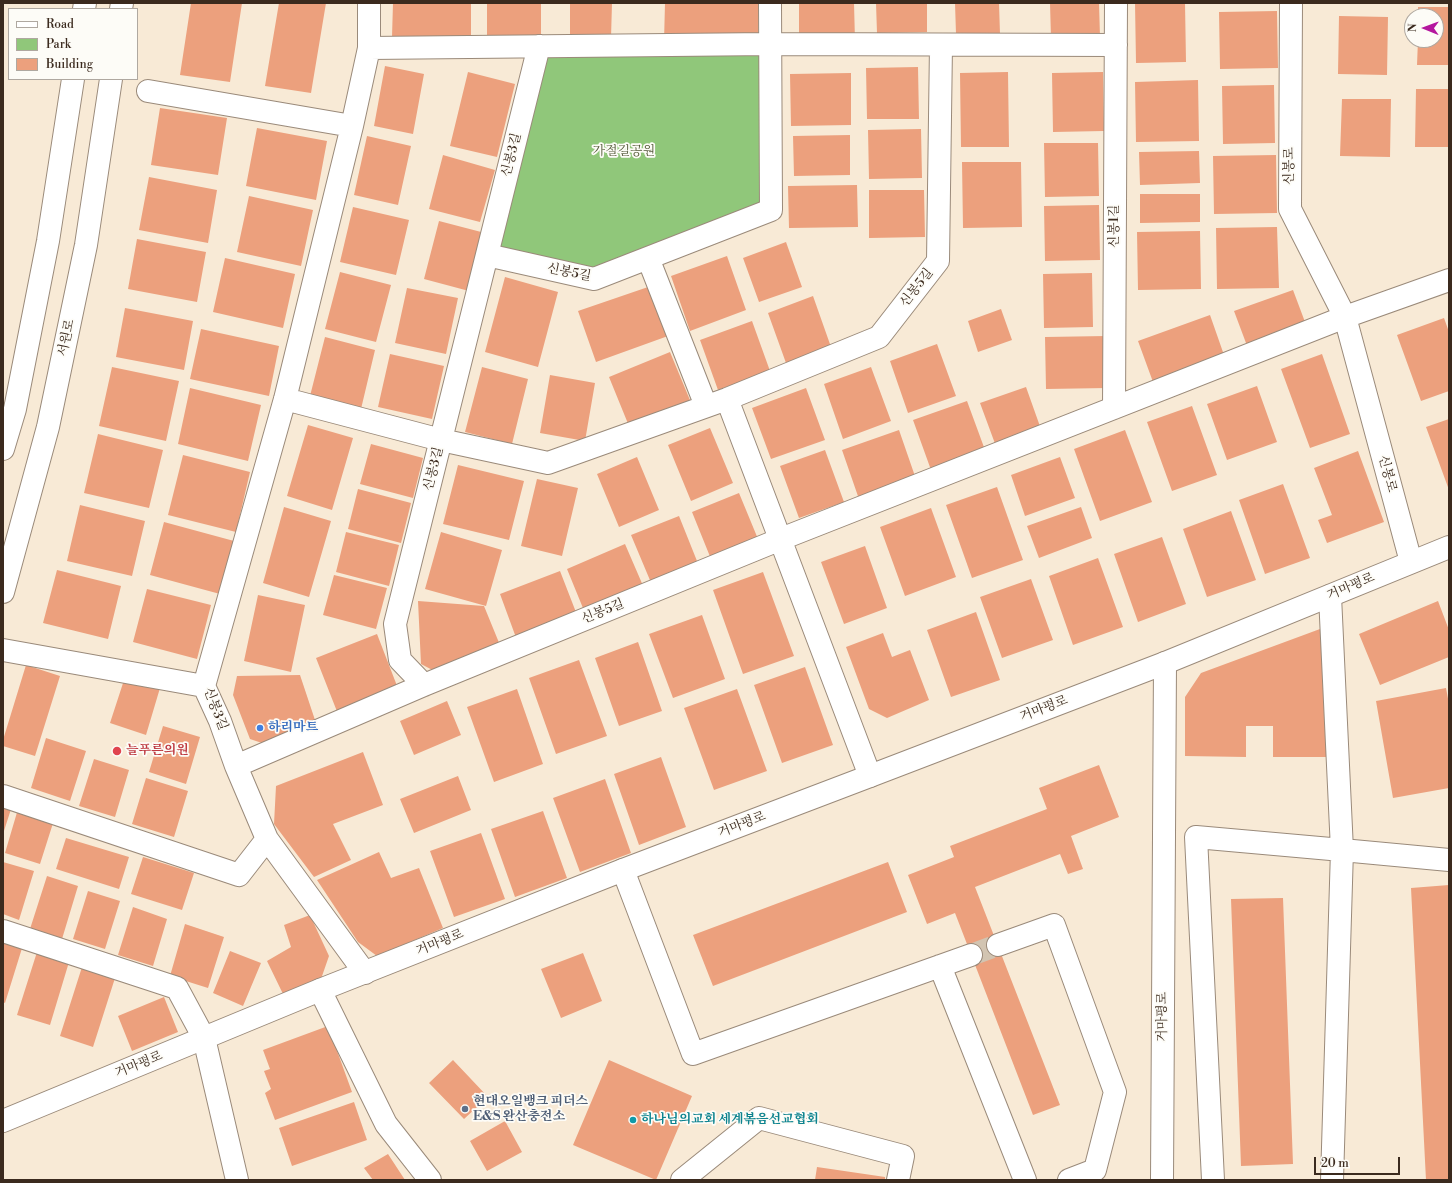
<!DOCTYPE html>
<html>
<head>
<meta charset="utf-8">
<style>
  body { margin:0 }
  #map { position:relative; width:1452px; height:1183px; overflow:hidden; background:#f8ead6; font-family:"Libre Bodoni",serif }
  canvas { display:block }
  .frame { position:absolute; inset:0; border:4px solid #3b2a1e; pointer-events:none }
  .legend { position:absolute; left:8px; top:8px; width:130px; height:72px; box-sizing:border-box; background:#fdfcf7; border:1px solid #afa8a0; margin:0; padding:5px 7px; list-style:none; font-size:12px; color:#3b2a1e }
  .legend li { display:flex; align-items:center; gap:8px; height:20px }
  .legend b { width:20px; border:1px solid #afa8a0 }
  .north { position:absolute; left:1404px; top:8px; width:40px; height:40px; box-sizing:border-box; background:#fdfcf7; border:1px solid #afa8a0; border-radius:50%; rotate:271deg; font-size:11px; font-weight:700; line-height:16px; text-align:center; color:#3b2a1e }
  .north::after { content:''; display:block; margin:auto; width:14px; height:18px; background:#b5179e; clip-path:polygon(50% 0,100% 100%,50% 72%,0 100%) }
  .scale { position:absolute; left:1314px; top:1157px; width:86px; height:18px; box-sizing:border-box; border:2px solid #3b2a1e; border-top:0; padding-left:5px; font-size:12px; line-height:14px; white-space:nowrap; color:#3b2a1e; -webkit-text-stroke:3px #fdfcf7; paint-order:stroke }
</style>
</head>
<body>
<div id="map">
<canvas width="1452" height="1183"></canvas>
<div class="frame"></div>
<ul class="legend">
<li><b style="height:5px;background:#fff"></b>Road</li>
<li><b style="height:11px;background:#90c77a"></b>Park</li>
<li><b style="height:11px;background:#eca07d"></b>Building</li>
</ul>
<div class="north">N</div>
<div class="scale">20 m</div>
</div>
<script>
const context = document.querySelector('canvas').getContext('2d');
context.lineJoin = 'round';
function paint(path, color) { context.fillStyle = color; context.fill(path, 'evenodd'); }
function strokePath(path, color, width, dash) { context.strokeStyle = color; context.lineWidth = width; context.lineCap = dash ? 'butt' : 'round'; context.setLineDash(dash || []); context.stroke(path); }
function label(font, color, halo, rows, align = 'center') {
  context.font = font + ' "Libre Bodoni","Noto Serif KR",serif'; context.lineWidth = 3.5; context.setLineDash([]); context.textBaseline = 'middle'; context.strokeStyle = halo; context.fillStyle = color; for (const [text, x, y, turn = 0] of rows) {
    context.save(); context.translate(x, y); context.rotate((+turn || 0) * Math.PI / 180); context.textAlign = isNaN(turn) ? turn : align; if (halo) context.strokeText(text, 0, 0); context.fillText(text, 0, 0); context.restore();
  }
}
const green = new Path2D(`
  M 770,44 L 771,210 L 594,279 L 487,255 L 539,46 Z`);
const building = new Path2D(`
  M 191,3 L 242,3 L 230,82 L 180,75 Z
  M 279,3 L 326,3 L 311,93 L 265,86 Z
  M 393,3 L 471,3 L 471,37 L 392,37 Z
  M 487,3 L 541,3 L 541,38 L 487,38 Z
  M 570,3 L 612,3 L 611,38 L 570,38 Z
  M 665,3 L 758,3 L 758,43 L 664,42 Z
  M 799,3 L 854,3 L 855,41 L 799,42 Z
  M 876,3 L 927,3 L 927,32 L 877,33 Z
  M 955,3 L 999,3 L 1000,34 L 956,34 Z
  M 1050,3 L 1099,3 L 1100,37 L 1051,38 Z
  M 1135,3 L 1185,3 L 1186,62 L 1136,63 Z
  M 1418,7 L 1449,7 L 1449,65 L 1417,65 L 1418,40 L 1436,40 L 1436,16 L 1418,16 Z
  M 1277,11 L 1278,68 L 1220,69 L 1219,12 Z
  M 1339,16 L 1388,17 L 1387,75 L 1338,74 Z
  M 385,66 L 424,74 L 413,134 L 374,126 Z
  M 918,67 L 919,119 L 867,119 L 866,68 Z
  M 468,72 L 515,84 L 497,157 L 450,146 Z
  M 1008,72 L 1009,147 L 961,147 L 960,73 Z
  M 1103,72 L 1104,131 L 1053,132 L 1052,73 Z
  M 851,73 L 851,125 L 791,126 L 790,74 Z
  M 1198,80 L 1199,141 L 1136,142 L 1135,82 Z
  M 1274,85 L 1275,143 L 1223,144 L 1222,86 Z
  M 1416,89 L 1449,89 L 1449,147 L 1415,147 Z
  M 1342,99 L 1391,99 L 1390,157 L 1340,156 Z
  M 160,108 L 227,118 L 218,175 L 151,165 Z
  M 257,128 L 327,141 L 316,200 L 246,186 Z
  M 921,129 L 922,178 L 869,179 L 868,130 Z
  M 850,135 L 850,175 L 794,176 L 793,136 Z
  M 367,136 L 411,146 L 398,205 L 354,195 Z
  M 1044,143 L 1098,143 L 1099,196 L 1045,197 Z
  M 1199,151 L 1200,183 L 1140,185 L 1139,152 Z
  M 443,155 L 495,170 L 480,222 L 429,209 Z
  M 1276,155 L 1277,213 L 1214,214 L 1213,156 Z
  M 962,162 L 1021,162 L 1022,227 L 963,228 Z
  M 149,177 L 217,190 L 208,243 L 139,230 Z
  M 857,185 L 858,227 L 789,228 L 788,186 Z
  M 869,190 L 924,190 L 925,237 L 869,238 Z
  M 1140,194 L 1200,194 L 1200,222 L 1140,223 Z
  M 249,196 L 313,210 L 301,266 L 237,252 Z
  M 1099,205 L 1100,260 L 1045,261 L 1044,206 Z
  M 353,207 L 409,220 L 396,275 L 340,262 Z
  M 439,221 L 485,233 L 469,291 L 424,279 Z
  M 1277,227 L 1279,288 L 1217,289 L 1216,228 Z
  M 1200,231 L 1201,289 L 1138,290 L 1137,232 Z
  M 137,239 L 206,252 L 197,302 L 128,289 Z
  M 786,242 L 802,287 L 759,302 L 743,258 Z
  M 727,256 L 746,310 L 690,331 L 671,276 Z
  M 225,258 L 295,274 L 283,328 L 213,312 Z
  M 340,272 L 391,285 L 376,342 L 325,329 Z
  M 1092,273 L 1093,327 L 1044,328 L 1043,274 Z
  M 505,277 L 558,292 L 538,367 L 485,352 Z
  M 651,286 L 668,336 L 596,362 L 578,311 Z
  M 407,288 L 458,298 L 446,354 L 395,343 Z
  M 1293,290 L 1308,330 L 1249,351 L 1234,311 Z
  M 813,296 L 831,347 L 786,363 L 768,313 Z
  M 125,308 L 193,321 L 184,370 L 116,357 Z
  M 1001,309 L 1012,340 L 978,352 L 968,321 Z
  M 1210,315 L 1224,355 L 1153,382 L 1138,341 Z
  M 1444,318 L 1449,332 L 1449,391 L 1421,401 L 1397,335 Z
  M 752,321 L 770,371 L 718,390 L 700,340 Z
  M 201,329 L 279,346 L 269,396 L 190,379 Z
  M 1106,336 L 1107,388 L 1046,389 L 1045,337 Z
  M 325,337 L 375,350 L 361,409 L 310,396 Z
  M 937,344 L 956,396 L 908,413 L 890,361 Z
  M 670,352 L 692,405 L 631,431 L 609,377 Z
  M 390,354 L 444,366 L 432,419 L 378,407 Z
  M 1322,354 L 1350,434 L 1310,448 L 1281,369 Z
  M 112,367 L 179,381 L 166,441 L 99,426 Z
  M 482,367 L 528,379 L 512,444 L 465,432 Z
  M 871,367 L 891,421 L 843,439 L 824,384 Z
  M 550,375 L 595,383 L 585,441 L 540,433 Z
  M 1257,386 L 1277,442 L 1227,460 L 1207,404 Z
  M 1026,387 L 1042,432 L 997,449 L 980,403 Z
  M 190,388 L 261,405 L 248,461 L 178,444 Z
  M 806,388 L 825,440 L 771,459 L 752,408 Z
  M 967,401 L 985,450 L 931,470 L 913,420 Z
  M 1192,406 L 1217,475 L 1172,491 L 1147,422 Z
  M 1449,419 L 1449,490 L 1426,427 Z
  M 308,425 L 353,438 L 332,510 L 287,496 Z
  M 710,428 L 733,483 L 691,501 L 668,445 Z
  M 899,430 L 917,482 L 860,502 L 842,450 Z
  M 1125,430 L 1152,502 L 1100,521 L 1074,449 Z
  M 98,434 L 163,450 L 149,508 L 84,493 Z
  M 371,444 L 423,458 L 413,498 L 360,484 Z
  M 825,450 L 844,502 L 799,518 L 780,466 Z
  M 1358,451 L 1384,522 L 1327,543 L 1318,520 L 1332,515 L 1314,468 Z
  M 183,455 L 250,472 L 236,532 L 168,515 Z
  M 637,457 L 659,510 L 619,527 L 597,474 Z
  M 1060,457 L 1075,498 L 1025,516 L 1011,475 Z
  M 458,465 L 524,481 L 509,540 L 443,524 Z
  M 537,479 L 578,488 L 562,556 L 521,546 Z
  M 1283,484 L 1310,558 L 1265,574 L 1239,500 Z
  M 997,487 L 1023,560 L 972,578 L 946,505 Z
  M 358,489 L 411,503 L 401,543 L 348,529 Z
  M 739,493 L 758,539 L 711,559 L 692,512 Z
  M 80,505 L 145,521 L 132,576 L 67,561 Z
  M 284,507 L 331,521 L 309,597 L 263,583 Z
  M 1081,507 L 1092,538 L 1039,558 L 1027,526 Z
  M 931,508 L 956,577 L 905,596 L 880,527 Z
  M 1231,511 L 1256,580 L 1207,597 L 1183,529 Z
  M 679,516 L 699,566 L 652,585 L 631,535 Z
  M 164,522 L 234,541 L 220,594 L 150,575 Z
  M 346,532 L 399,545 L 389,586 L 336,572 Z
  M 441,532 L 502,550 L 486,606 L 425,589 Z
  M 1162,537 L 1186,604 L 1138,622 L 1114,554 Z
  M 625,544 L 644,588 L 585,613 L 567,569 Z
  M 865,546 L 887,608 L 844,624 L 821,562 Z
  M 1098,558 L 1123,627 L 1073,645 L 1049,576 Z
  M 57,570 L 121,586 L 108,639 L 43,623 Z
  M 560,571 L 579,620 L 518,643 L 500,594 Z
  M 763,572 L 794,656 L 743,674 L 713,590 Z
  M 334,575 L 387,588 L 376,629 L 323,615 Z
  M 1031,579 L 1053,640 L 1002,658 L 980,597 Z
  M 147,589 L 211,605 L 197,659 L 133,642 Z
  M 258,595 L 305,605 L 291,672 L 244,661 Z
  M 418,601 L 484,606 L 502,650 L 442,675 L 421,664 Z
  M 1438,601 L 1449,630 L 1449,657 L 1380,685 L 1359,634 Z
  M 976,612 L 1000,680 L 951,697 L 927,630 Z
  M 702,615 L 725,679 L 673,698 L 649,634 Z
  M 1320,629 L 1332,671 L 1331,757 L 1273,757 L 1273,726 L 1246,726 L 1246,757 L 1185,756 L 1185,697 L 1201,673 Z
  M 883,633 L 892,657 L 910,650 L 929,700 L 887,718 L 869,709 L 846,647 Z
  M 377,634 L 399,691 L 338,714 L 316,658 Z
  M 638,642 L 662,711 L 619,726 L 595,658 Z
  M 579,660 L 607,736 L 556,754 L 529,678 Z
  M 26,665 L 60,676 L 35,756 L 3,746 L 3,740 Z
  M 805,667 L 833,745 L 782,763 L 754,685 Z
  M 300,675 L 316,723 L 265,744 L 250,739 L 233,695 L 237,676 Z
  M 125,677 L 160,688 L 146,735 L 110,723 Z
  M 1446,688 L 1449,704 L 1449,788 L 1393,798 L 1376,701 Z
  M 517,689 L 543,764 L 494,782 L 467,707 Z
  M 737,689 L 767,771 L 714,790 L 684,708 Z
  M 447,701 L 461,735 L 414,755 L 400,721 Z
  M 163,726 L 200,737 L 186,784 L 149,772 Z
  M 46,738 L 86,751 L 70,801 L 31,788 Z
  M 363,752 L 383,805 L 333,824 L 351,860 L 314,877 L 274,824 L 276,786 Z
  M 661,757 L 686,827 L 639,845 L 614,774 Z
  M 94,759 L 129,770 L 115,817 L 79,806 Z
  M 1099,765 L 1119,817 L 1071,836 L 1083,869 L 1068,874 L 1060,854 L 975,887 L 1060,1105 L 1033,1115 L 955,913 L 927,924 L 908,875 L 954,857 L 950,846 L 1047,809 L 1039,788 Z
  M 458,776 L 471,810 L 414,833 L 400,799 Z
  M 146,778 L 188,791 L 174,837 L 132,824 Z
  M 605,779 L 631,853 L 580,872 L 553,798 Z
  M 3,803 L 12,806 L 3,834 Z
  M 18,809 L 54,820 L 40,864 L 5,853 Z
  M 543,811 L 567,878 L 515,897 L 491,829 Z
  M 481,833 L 505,899 L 454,917 L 430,851 Z
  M 66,838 L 129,857 L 119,889 L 56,869 Z
  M 379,852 L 391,878 L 419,868 L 443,928 L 377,956 L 358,942 L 317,880 Z
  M 143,857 L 194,873 L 182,910 L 131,894 Z
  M 3,862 L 34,871 L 19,920 L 3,914 Z
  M 888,862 L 907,912 L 713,986 L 693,935 Z
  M 47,876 L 78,886 L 62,939 L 30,929 Z
  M 1449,885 L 1449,1180 L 1426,1180 L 1411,888 Z
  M 88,891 L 120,901 L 105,949 L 73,939 Z
  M 1283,898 L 1293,1164 L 1241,1166 L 1231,899 Z
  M 133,907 L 167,919 L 153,966 L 118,955 Z
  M 310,915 L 329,956 L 321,979 L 283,994 L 267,961 L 291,947 L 284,925 Z
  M 185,924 L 224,937 L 208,988 L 170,976 Z
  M 3,938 L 23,945 L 5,1003 L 3,1002 Z
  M 230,951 L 261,963 L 243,1006 L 213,993 Z
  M 37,952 L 69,962 L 50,1025 L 17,1015 Z
  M 583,953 L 602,1001 L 561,1018 L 541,969 Z
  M 82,967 L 115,978 L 93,1047 L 60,1036 Z
  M 164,997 L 178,1032 L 132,1051 L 118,1016 Z
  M 328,1026 L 352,1092 L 275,1120 L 265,1093 L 271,1089 L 264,1071 L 270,1069 L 263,1050 Z
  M 453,1060 L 488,1097 L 464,1119 L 429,1083 Z
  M 609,1060 L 692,1096 L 656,1180 L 573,1145 Z
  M 354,1102 L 367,1140 L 292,1166 L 279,1128 Z
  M 505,1121 L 522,1152 L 487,1171 L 470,1141 Z
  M 388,1154 L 405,1180 L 373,1180 L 364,1168 Z
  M 817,1167 L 885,1177 L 885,1180 L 815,1180 Z`);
const minorTunnel = new Path2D(`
  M 971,955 L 998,945`);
const minor = new Path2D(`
  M 1291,3 L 1290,209 L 1345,317 L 1411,562
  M 84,9 L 85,3
  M 121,9 L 122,3
  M 369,48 L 770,44 L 1116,45
  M 148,91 L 352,126
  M 487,255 L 594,279 L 771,210 L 770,3
  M 648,258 L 706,406
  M 285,399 L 441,440 L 548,463 L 727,399 L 879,337 L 938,261 L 941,45
  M 727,399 L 870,776
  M 1114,408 L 1116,3
  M 3,449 L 15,409 L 48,241 L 73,79
  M 3,592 L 48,427 L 86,245 L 111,79
  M 1330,596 L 1342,850 L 1449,860
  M 3,650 L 204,686
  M 424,685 L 400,660 L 395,624 L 539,46
  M 236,766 L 424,685 L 781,539 L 1345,317 L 1449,280
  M 3,796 L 239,875 L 267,839
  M 623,870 L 693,1054 L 971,955
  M 3,931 L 177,988 L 204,1038 L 237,1180
  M 998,945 L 1054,925 L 1115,1092 L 1095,1170 L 1069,1180
  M 940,966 L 1025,1180
  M 365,973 L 267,839 L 236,766 L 220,721 L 204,686 L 285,399 L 352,126 L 369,48 L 369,3
  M 320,990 L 386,1124 L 430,1180
  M 682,1180 L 759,1118 L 903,1156 L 898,1180
  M 1162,1180 L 1165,663
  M 1213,1180 L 1196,837 L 1342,850 L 1332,1180`);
const major = new Path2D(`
  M 3,1121 L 320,990 L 623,870 L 870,776 L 1165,663 L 1449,547`);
const markers = [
  [260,728,4,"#3f7fe0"],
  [117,751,5,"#e0444e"],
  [465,1109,4,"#5c6f8a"],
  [633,1120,4,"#0f9aa8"]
];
const parkNames = [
  ["가절길공원",624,152]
];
const streetNames = [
  ["신봉3길",512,155,-76],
  ["신봉로",1290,166,-90],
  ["신봉1길",1115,226,-90],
  ["신봉5길",569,273,11],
  ["신봉5길",917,288,-52],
  ["서원로",67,338,-78],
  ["신봉3길",434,469,-76],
  ["신봉로",1387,474,75],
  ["거마평로",1351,587,-23],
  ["신봉5길",603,612,-22],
  ["신봉3길",215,709,69],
  ["거마평로",1044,709,-21],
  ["거마평로",742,825,-21],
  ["거마평로",440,943,-22],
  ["거마평로",1163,1017,-90],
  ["거마평로",139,1065,-22]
];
const shopNames = [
  ["하리마트",268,728]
];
const healthNames = [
  ["늘푸른의원",126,751]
];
const serviceNames = [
  ["현대오일뱅크 피더스",473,1102],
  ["E&S 완산충전소",473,1117]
];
const cultureNames = [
  ["하나님의교회 세계볶음선교협회",641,1120]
];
paint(green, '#90c77a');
paint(building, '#eca07d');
strokePath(minorTunnel, '#d2c4b1', 22, [22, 11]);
strokePath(minor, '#9a8a7a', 24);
strokePath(major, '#9a8a7a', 24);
strokePath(minor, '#fff', 22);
strokePath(major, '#fff', 22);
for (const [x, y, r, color] of markers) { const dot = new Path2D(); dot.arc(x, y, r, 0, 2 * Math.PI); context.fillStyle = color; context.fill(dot); strokePath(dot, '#fdfcf7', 1.5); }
label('13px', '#54593a', '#fdfcf7', parkNames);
label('13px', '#3b2a1e', '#fdfcf7', streetNames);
label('bold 13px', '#366cbe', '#fdfcf7', shopNames, 'left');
label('bold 13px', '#be3a42', '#fdfcf7', healthNames, 'left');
label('bold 13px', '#4e5e75', '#fdfcf7', serviceNames, 'left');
label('bold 13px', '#0d838f', '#fdfcf7', cultureNames, 'left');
</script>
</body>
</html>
